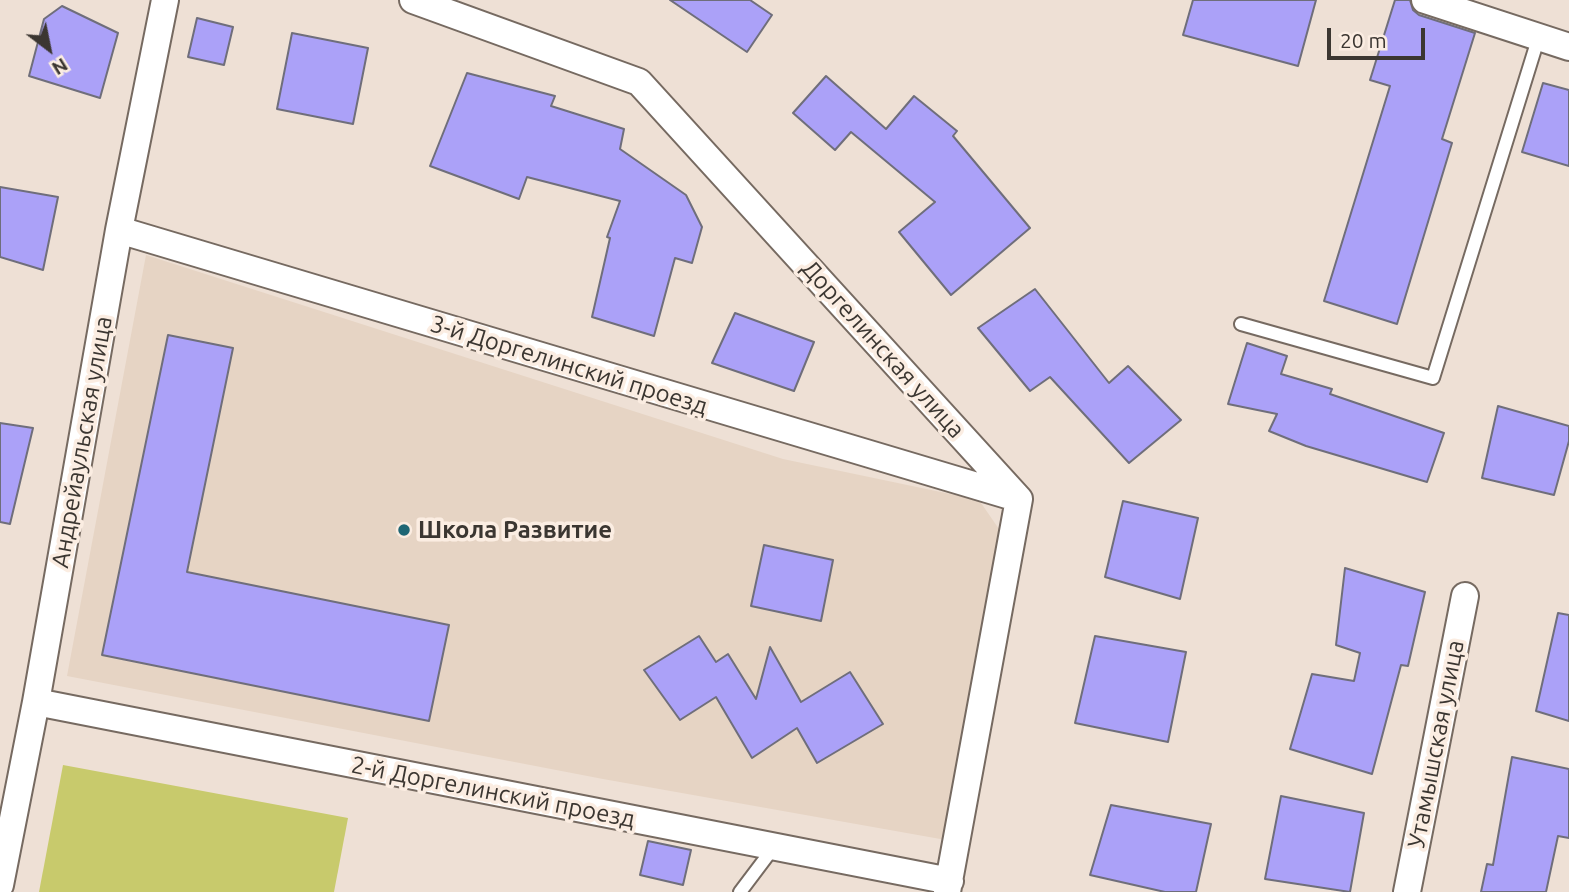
<!DOCTYPE html>
<html>
<head>
<meta charset="utf-8">
<style>
  body { margin:0 }
  #map { position:relative; width:1569px; height:892px; overflow:hidden; background:#eee0d5; font-family:Ubuntu,sans-serif }
  canvas { display:block }
  .north { position:absolute; left:14px; top:14px; width:70px; height:70px; -webkit-text-stroke:5px #fbede2; paint-order:stroke; rotate:148deg; font-size:19px; font-weight:700; line-height:28px; text-align:center; color:#3b3631 }
  .north::after { content:''; display:block; margin:auto; width:24px; height:32px; background:#3b3631; clip-path:polygon(50% 0,100% 100%,50% 72%,0 100%) }
  .scale { position:absolute; left:1327px; top:28px; width:98px; height:32px; box-sizing:border-box; border:4px solid #3b3631; border-top:0; padding-left:9px; font-size:21px; line-height:24px; white-space:nowrap; color:#3b3631; -webkit-text-stroke:5px #fbede2; paint-order:stroke }
</style>
</head>
<body>
<div id="map">
<canvas width="1569" height="892"></canvas>
<div class="north">N</div>
<div class="scale">20 m</div>
</div>
<script>
const context = document.querySelector('canvas').getContext('2d');
context.lineJoin = 'round';
function paint(path, color) { context.fillStyle = color; context.fill(path, 'evenodd'); }
function strokePath(path, color, width, dash) { context.strokeStyle = color; context.lineWidth = width; context.lineCap = dash ? 'butt' : 'round'; context.setLineDash(dash || []); context.stroke(path); }
function label(font, color, halo, rows, align = 'center') {
  context.font = font + ' Ubuntu,sans-serif'; context.lineWidth = 7; context.setLineDash([]); context.textBaseline = 'middle'; context.strokeStyle = halo; context.fillStyle = color; for (const [text, x, y, turn = 0] of rows) {
    context.save(); context.translate(x, y); context.rotate((+turn || 0) * Math.PI / 180); context.textAlign = isNaN(turn) ? turn : align; if (halo) context.strokeText(text, 0, 0); context.fillText(text, 0, 0); context.restore();
  }
}
const built = new Path2D(`
  M 146,255 L 783,459 L 979,500 L 1001,532 L 946,840 L 603,779 L 67,676 Z`);
const green = new Path2D(`
  M 63,765 L 348,818 L 334,892 L 39,892 Z`);
const building = new Path2D(`
  M 670,0 L 750,0 L 772,15 L 747,52 Z
  M 1193,0 L 1316,0 L 1298,66 L 1183,35 Z
  M 1395,0 L 1410,0 L 1413,10 L 1419,15 L 1475,33 L 1442,139 L 1452,143 L 1397,324 L 1324,301 L 1390,86 L 1370,80 Z
  M 62,6 L 118,33 L 100,98 L 29,76 L 44,19 Z
  M 197,18 L 233,27 L 224,65 L 188,57 Z
  M 292,33 L 368,48 L 353,124 L 277,109 Z
  M 467,73 L 555,96 L 551,106 L 624,129 L 620,149 L 686,195 L 702,227 L 692,263 L 675,258 L 654,336 L 592,317 L 610,238 L 607,237 L 620,201 L 527,177 L 519,199 L 430,166 Z
  M 826,76 L 886,129 L 914,96 L 957,131 L 953,136 L 1030,228 L 951,295 L 899,232 L 935,202 L 851,132 L 835,150 L 793,113 Z
  M 1543,83 L 1569,90 L 1569,166 L 1522,152 Z
  M 0,187 L 58,197 L 43,270 L 0,257 Z
  M 1035,289 L 1109,383 L 1128,366 L 1181,420 L 1129,463 L 1050,377 L 1030,391 L 978,328 Z
  M 735,313 L 814,342 L 794,391 L 712,363 Z
  M 168,335 L 233,348 L 187,572 L 449,625 L 429,721 L 102,655 Z
  M 1247,343 L 1287,356 L 1281,374 L 1332,389 L 1330,394 L 1444,433 L 1427,482 L 1306,446 L 1269,431 L 1277,414 L 1228,404 Z
  M 1498,406 L 1569,426 L 1569,441 L 1554,495 L 1482,478 Z
  M 0,423 L 33,428 L 10,524 L 0,522 Z
  M 1123,501 L 1198,518 L 1180,599 L 1105,577 Z
  M 764,545 L 833,560 L 821,621 L 751,606 Z
  M 1345,568 L 1425,592 L 1408,666 L 1401,665 L 1372,774 L 1290,749 L 1312,674 L 1354,681 L 1360,653 L 1336,645 Z
  M 1558,613 L 1569,615 L 1569,721 L 1536,711 Z
  M 699,636 L 716,662 L 728,654 L 756,699 L 770,647 L 801,702 L 850,672 L 883,724 L 817,763 L 797,728 L 752,758 L 716,697 L 680,720 L 644,670 Z
  M 1095,636 L 1186,652 L 1168,742 L 1075,723 Z
  M 1512,757 L 1569,769 L 1569,838 L 1558,836 L 1546,892 L 1481,892 L 1487,864 L 1493,865 Z
  M 1281,796 L 1364,813 L 1350,892 L 1265,879 Z
  M 1111,805 L 1211,824 L 1196,892 L 1165,892 L 1090,875 Z
  M 648,841 L 691,850 L 683,885 L 640,875 Z`);
const service = new Path2D(`
  M 1241,324 L 1433,378 L 1539,36
  M 740,892 L 774,847`);
const minor = new Path2D(`
  M 413,0 L 639,82 L 1019,499 L 947,892
  M 1425,0 L 1569,47
  M 119,230 L 1017,498
  M 36,702 L 950,881
  M 0,885 L 36,702 L 119,230 L 165,0
  M 1407,892 L 1465,596`);
const markers = [
  [404,530,7,"#1e6674"]
];
const streetNames = [
  ["Доргелинская улица",883,349,48],
  ["3-й Доргелинский проезд",569,365,17],
  ["Андрейаульская улица",82,442,-80],
  ["Утамышская улица",1436,744,-79],
  ["2-й Доргелинский проезд",493,792,11]
];
const poiNames = [
  ["Школа Развитие",418,530]
];
paint(built, '#e6d4c4');
paint(green, '#c8ca6c');
paint(building, '#aba1f8');
strokePath(building, '#6f6e7b', 2);
strokePath(service, '#766a61', 16);
strokePath(minor, '#766a61', 30);
strokePath(service, '#fff', 12);
strokePath(minor, '#fff', 26);
for (const [x, y, r, color] of markers) { const dot = new Path2D(); dot.arc(x, y, r, 0, 2 * Math.PI); context.fillStyle = color; context.fill(dot); strokePath(dot, '#fbede2', 2.5); }
label('24px', '#3b3631', '#fbede2', streetNames);
label('bold 24px', '#3b3631', '#fbede2', poiNames, 'left');
</script>
</body>
</html>
